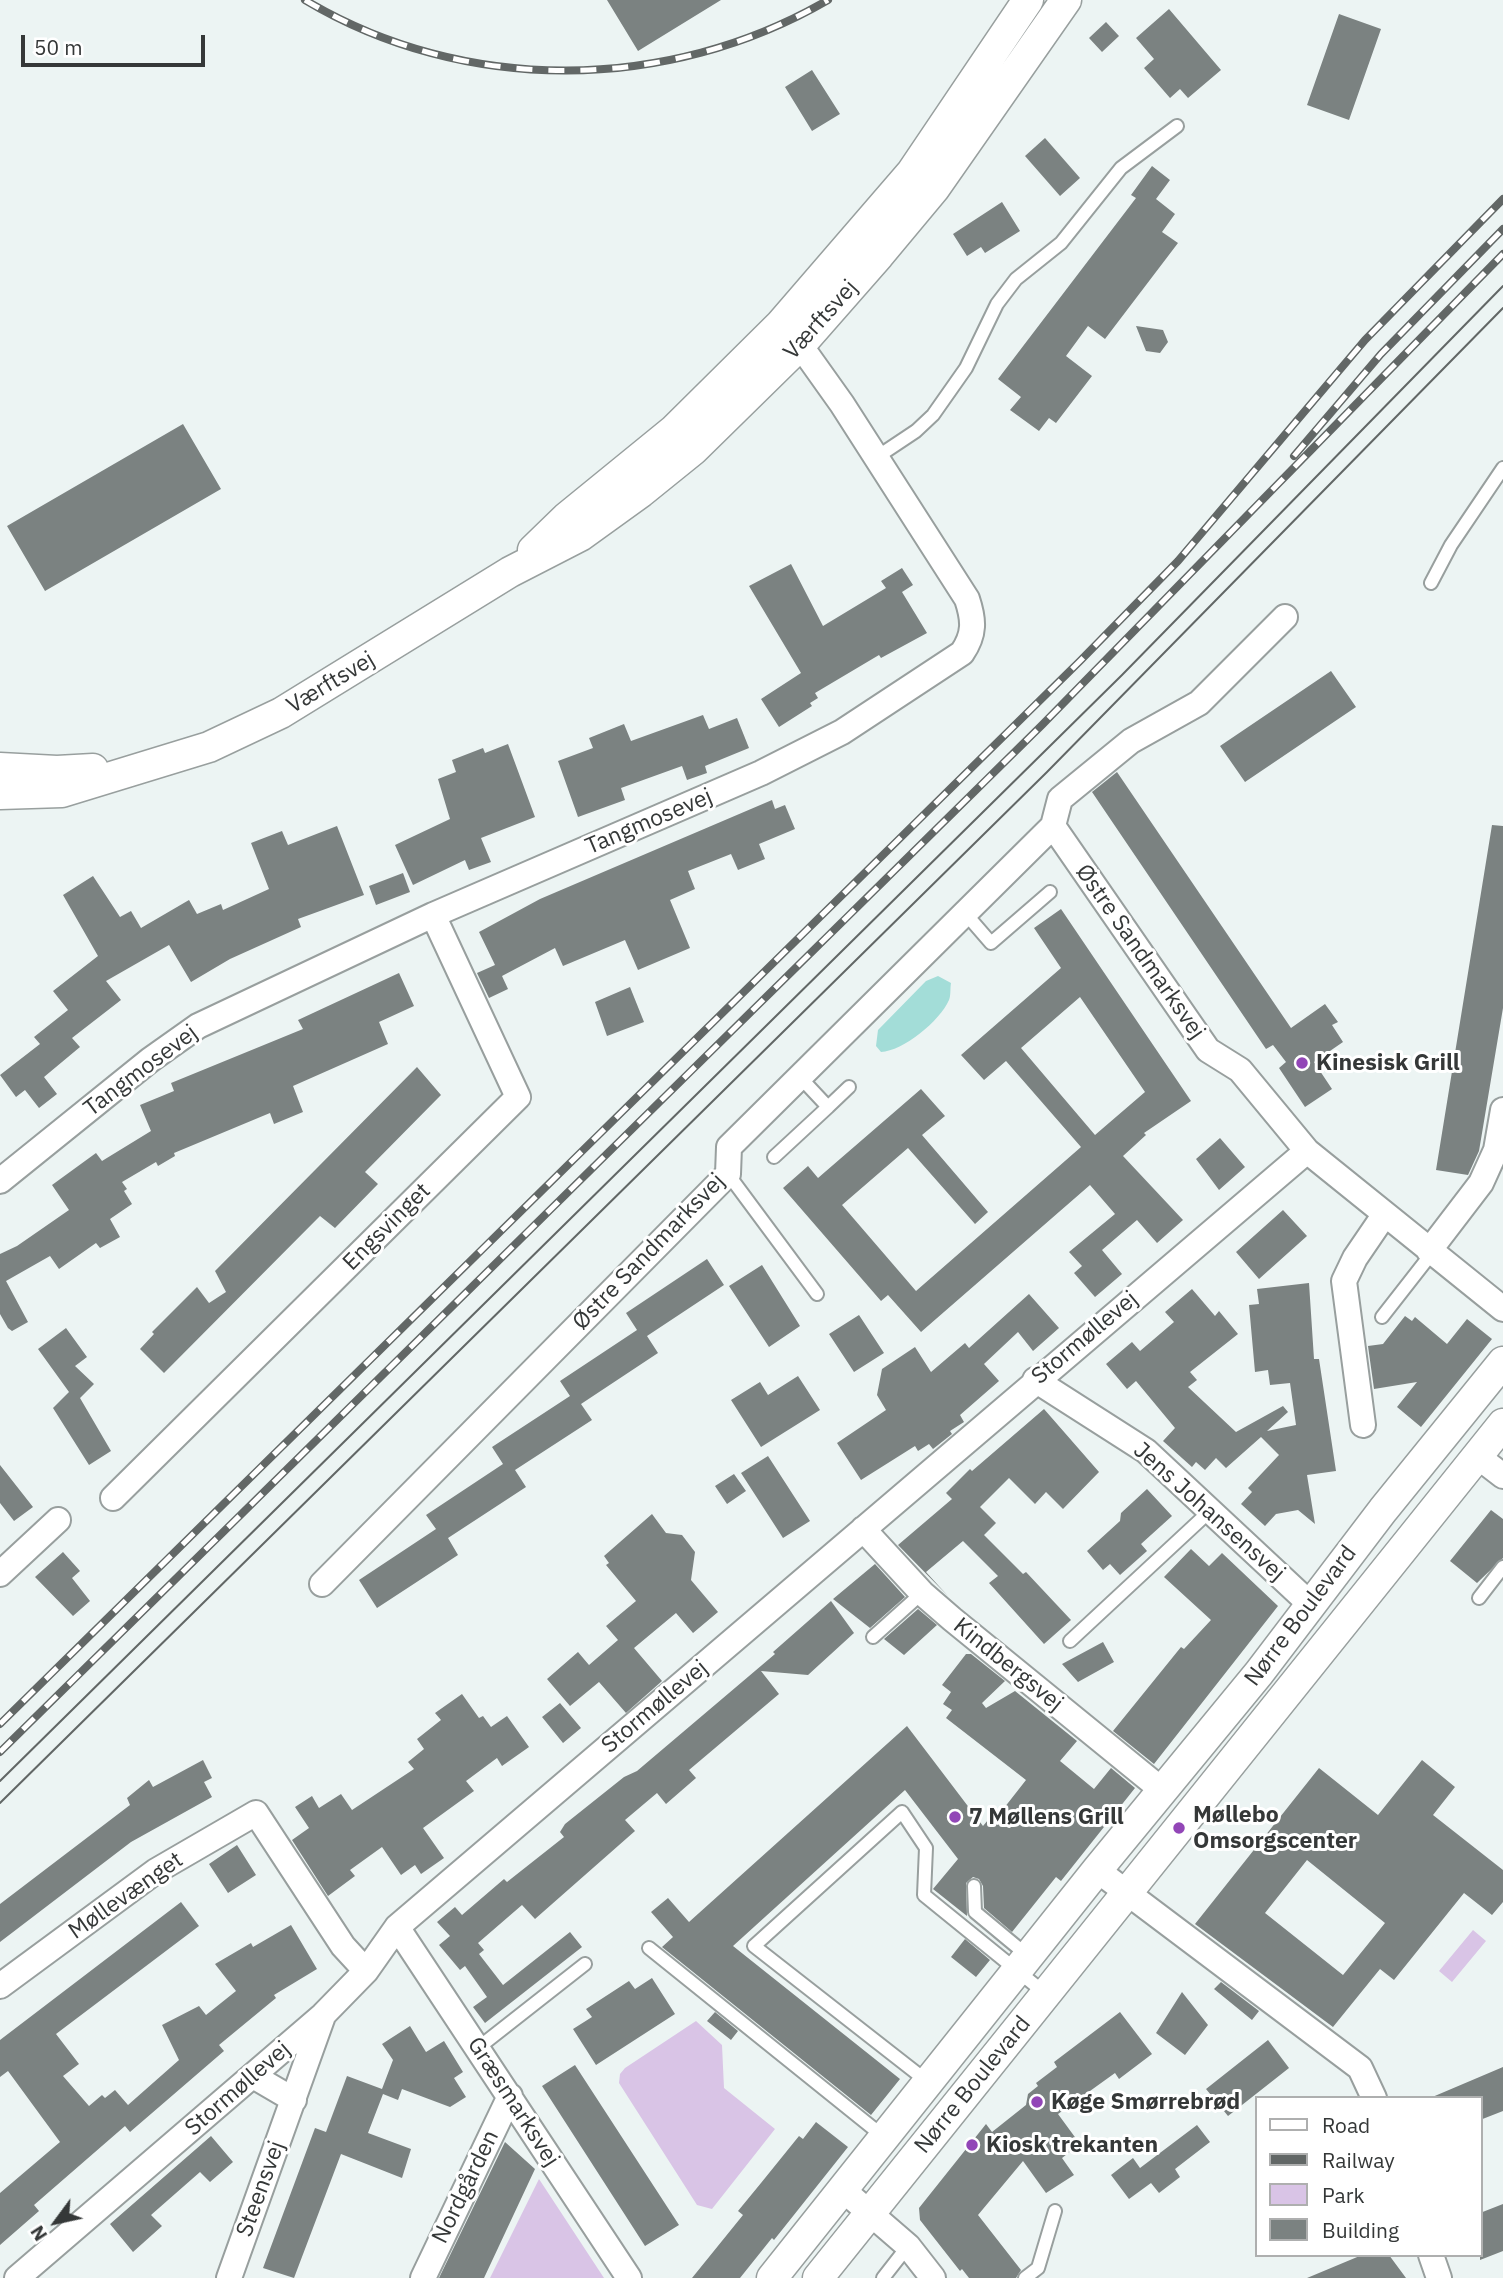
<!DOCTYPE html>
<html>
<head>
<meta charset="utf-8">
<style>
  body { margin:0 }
  #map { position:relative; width:1503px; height:2278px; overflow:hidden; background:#ecf4f3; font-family:"IBM Plex Sans",sans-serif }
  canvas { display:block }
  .legend { position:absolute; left:1255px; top:2096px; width:228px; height:161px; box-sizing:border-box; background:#fff; border:2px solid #aeafaf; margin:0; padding:9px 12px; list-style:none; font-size:21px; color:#353838 }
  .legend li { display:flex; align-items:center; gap:14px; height:35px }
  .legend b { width:35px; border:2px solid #aeafaf }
  .north { position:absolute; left:21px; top:2187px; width:70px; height:70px; -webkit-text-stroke:5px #fff; paint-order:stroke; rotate:237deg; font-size:19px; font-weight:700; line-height:28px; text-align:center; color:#353838 }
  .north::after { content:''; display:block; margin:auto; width:24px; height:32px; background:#353838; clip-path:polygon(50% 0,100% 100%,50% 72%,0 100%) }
  .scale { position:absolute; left:21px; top:35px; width:184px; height:32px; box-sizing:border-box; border:4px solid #353838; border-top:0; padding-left:9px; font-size:21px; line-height:24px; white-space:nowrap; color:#353838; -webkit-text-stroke:5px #fff; paint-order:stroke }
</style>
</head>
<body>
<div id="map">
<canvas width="1503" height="2278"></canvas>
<ul class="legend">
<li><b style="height:9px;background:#fff"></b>Road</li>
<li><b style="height:9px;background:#626766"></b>Railway</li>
<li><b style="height:19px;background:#d9c4e6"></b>Park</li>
<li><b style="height:19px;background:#7b8281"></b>Building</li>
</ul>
<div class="north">N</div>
<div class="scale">50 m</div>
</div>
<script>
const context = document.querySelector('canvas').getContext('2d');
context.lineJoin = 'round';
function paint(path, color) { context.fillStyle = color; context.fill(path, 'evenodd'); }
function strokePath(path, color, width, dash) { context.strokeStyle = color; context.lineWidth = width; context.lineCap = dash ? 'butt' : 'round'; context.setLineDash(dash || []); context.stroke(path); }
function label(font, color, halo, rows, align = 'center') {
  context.font = font + ' "IBM Plex Sans",sans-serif'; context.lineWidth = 6; context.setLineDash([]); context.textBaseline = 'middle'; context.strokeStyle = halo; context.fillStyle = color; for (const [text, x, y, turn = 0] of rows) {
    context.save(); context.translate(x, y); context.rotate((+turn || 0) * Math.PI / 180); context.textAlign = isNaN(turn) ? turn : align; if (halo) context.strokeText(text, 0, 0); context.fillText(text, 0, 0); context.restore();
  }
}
const green = new Path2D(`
  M 1473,1930 L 1486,1941 L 1452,1982 L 1439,1971 Z
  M 696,2021 L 722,2045 L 724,2088 L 775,2129 L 712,2209 L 697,2205 L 619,2083 L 620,2074 L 625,2068 Z
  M 539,2179 L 604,2278 L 490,2278 Z`);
const water = new Path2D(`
  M 938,976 L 951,983 C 950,988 951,996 949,1000 C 940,1021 903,1051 881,1052 L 876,1046 L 878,1030 L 926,981 Z`);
const building = new Path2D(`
  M 607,0 L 721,0 L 638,51 Z
  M 1169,9 L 1221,70 L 1188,98 L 1180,89 L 1170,98 L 1144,68 L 1154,59 L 1136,38 Z
  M 1339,14 L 1381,29 L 1349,120 L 1307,105 Z
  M 1106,22 L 1119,36 L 1102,52 L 1089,38 Z
  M 812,70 L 840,114 L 812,131 L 785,87 Z
  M 1045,138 L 1080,178 L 1060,196 L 1025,156 Z
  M 1152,166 L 1170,180 L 1156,199 L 1175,214 L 1162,232 L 1178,243 L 1105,339 L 1088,326 L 1066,356 L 1092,376 L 1056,423 L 1049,418 L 1039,431 L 1010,410 L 1021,397 L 998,379 L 1136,198 L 1131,195 Z
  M 1002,202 L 1020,231 L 985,253 L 981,247 L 967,256 L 953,234 Z
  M 1136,326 L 1163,330 L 1168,342 L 1160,353 L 1146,351 Z
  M 183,424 L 221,489 L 45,591 L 7,526 Z
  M 791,564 L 823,626 L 886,588 L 881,581 L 902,568 L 913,585 L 902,592 L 927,633 L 881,658 L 879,655 L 815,693 L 818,698 L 810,703 L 812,706 L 779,727 L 761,699 L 801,673 L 749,586 Z
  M 1331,671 L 1356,707 L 1245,782 L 1220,746 Z
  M 703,715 L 709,729 L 737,718 L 749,748 L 705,766 L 707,773 L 687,780 L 682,766 L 621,788 L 625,800 L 578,817 L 558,761 L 593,748 L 589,738 L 624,724 L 631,741 Z
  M 508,744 L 535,817 L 481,838 L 491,862 L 469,870 L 465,860 L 413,885 L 395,845 L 450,819 L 438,779 L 456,772 L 452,760 L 483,748 L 485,753 Z
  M 1117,772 L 1291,1028 L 1325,1004 L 1338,1022 L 1332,1025 L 1343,1042 L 1314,1062 L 1332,1089 L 1305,1107 L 1279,1068 L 1286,1062 L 1273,1045 L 1266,1049 L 1092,792 Z
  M 772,800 L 775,809 L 785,805 L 795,829 L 759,844 L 765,859 L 738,870 L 731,854 L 688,871 L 695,889 L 670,900 L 690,948 L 638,970 L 625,940 L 563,966 L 555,948 L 502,976 L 508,989 L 489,998 L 477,973 L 495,965 L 479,932 L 540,899 Z
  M 1492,825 L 1503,826 L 1503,1008 L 1479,1151 L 1468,1175 L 1436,1170 Z
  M 337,826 L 364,895 L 298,919 L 301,927 L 230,959 L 191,982 L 169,945 L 106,981 L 121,1000 L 72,1038 L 80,1047 L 44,1077 L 57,1094 L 39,1108 L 25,1090 L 16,1097 L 0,1075 L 40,1044 L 34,1037 L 68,1010 L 53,991 L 98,956 L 63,895 L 93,876 L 120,917 L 131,911 L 141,928 L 189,900 L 197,914 L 221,904 L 223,910 L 269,889 L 251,843 L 282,831 L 288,845 Z
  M 403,873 L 410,892 L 376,905 L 369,886 Z
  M 1061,909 L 1191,1101 L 1144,1133 L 1146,1135 L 1123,1156 L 1183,1220 L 1157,1243 L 1137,1220 L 1102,1250 L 1122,1274 L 1095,1297 L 1074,1273 L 1082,1266 L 1069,1252 L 1115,1214 L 1090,1185 L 921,1332 L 888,1295 L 881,1301 L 783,1188 L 808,1166 L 818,1178 L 921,1089 L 945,1116 L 922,1135 L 988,1212 L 975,1224 L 908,1148 L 842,1205 L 916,1291 L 1081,1147 L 1006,1061 L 984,1080 L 961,1055 L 1061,968 L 1034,928 ZM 1080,997 L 1145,1092 L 1095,1135 L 1021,1048 Z
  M 399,973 L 414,1006 L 379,1022 L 388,1044 L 293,1086 L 303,1112 L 274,1124 L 270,1113 L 174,1153 L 175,1156 L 158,1166 L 156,1162 L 122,1182 L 127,1189 L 124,1191 L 132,1204 L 110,1219 L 120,1237 L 100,1248 L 96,1243 L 59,1269 L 50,1256 L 6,1281 L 28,1322 L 12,1331 L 8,1328 L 0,1314 L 0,1254 L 17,1246 L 69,1210 L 52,1185 L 96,1153 L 102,1161 L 151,1131 L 140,1105 L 174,1091 L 171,1083 L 303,1029 L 298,1020 Z
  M 630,987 L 644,1022 L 607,1036 L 595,1002 Z
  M 417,1067 L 441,1095 L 365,1172 L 378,1184 L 335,1228 L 320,1216 L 164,1373 L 140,1349 L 154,1334 L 152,1332 L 197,1287 L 209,1303 L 226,1292 L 215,1271 Z
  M 1220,1138 L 1245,1167 L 1219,1190 L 1196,1159 Z
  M 1283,1210 L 1307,1236 L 1259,1279 L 1236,1252 Z
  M 707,1259 L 724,1285 L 647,1336 L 658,1353 L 581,1404 L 592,1420 L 515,1470 L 526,1487 L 448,1538 L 458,1555 L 377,1608 L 359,1580 L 436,1529 L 426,1515 L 503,1464 L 492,1447 L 570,1396 L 560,1381 L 637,1330 L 626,1313 Z
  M 762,1265 L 800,1326 L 769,1347 L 729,1286 Z
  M 1309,1283 L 1314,1359 L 1319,1359 L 1336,1471 L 1307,1475 L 1315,1524 L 1298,1510 L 1276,1514 L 1265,1526 L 1241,1504 L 1252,1492 L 1248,1488 L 1279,1455 L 1261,1437 L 1226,1468 L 1216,1458 L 1205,1470 L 1196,1462 L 1192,1467 L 1163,1441 L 1175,1428 L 1136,1381 L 1127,1389 L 1106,1364 L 1132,1342 L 1140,1351 L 1174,1322 L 1165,1312 L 1192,1289 L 1215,1316 L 1219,1311 L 1238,1334 L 1190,1372 L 1197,1380 L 1188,1387 L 1236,1432 L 1283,1406 L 1288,1412 L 1267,1431 L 1296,1425 L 1290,1383 L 1270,1385 L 1268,1370 L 1255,1372 L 1249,1305 L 1259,1304 L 1257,1289 Z
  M 1029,1294 L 1059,1328 L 1033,1351 L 1018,1332 L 984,1364 L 999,1381 L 960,1415 L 964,1422 L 950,1431 L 952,1434 L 933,1449 L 929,1444 L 918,1451 L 915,1446 L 861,1480 L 837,1443 L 886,1410 L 877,1395 L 882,1369 L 915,1347 L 931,1372 L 965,1343 L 969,1348 Z
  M 859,1315 L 884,1353 L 854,1372 L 829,1334 Z
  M 1405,1316 L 1412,1321 L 1415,1317 L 1447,1344 L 1467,1319 L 1492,1339 L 1421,1427 L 1397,1407 L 1417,1382 L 1374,1389 L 1368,1346 L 1383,1344 Z
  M 66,1328 L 87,1357 L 75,1366 L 94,1384 L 80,1398 L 111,1451 L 89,1465 L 53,1408 L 69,1392 L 38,1349 Z
  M 798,1376 L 820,1410 L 761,1447 L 731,1400 L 760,1382 L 768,1395 Z
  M 1044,1409 L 1099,1472 L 1063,1509 L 1046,1492 L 1035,1504 L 1009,1478 L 980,1507 L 996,1523 L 984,1535 L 1023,1574 L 1026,1572 L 1071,1620 L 1044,1644 L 989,1583 L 998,1576 L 963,1541 L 926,1572 L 948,1596 L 898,1545 L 952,1499 L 946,1493 L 970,1469 L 972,1471 Z
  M 768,1456 L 810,1521 L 783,1538 L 741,1473 Z
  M 0,1465 L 33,1507 L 14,1521 L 0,1503 Z
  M 734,1474 L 746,1491 L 727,1504 L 715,1486 Z
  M 1147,1489 L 1172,1516 L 1141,1544 L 1147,1551 L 1120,1575 L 1110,1564 L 1103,1570 L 1087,1551 L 1120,1521 L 1121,1513 Z
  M 1491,1510 L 1503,1519 L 1503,1558 L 1477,1583 L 1450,1561 Z
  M 652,1514 L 666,1533 L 682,1535 L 695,1552 L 691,1580 L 718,1612 L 693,1633 L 676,1613 L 634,1648 L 662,1681 L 626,1713 L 599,1682 L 570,1706 L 547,1679 L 578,1652 L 589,1665 L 618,1640 L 606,1626 L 636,1601 L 606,1565 L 609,1563 L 604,1556 Z
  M 1191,1549 L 1209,1566 L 1222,1553 L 1278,1606 L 1154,1764 L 1113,1731 L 1181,1647 L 1184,1649 L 1211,1620 L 1164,1577 Z
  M 63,1552 L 80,1571 L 72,1578 L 90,1601 L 73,1616 L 35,1577 Z
  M 875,1564 L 905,1597 L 870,1628 L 833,1599 Z
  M 831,1601 L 854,1633 L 808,1675 L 761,1671 L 779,1694 L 689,1770 L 696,1778 L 666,1804 L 657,1793 L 625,1820 L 635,1831 L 535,1919 L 522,1905 L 478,1943 L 484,1950 L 479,1954 L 503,1985 L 570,1932 L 582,1947 L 485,2023 L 473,2007 L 487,1997 L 465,1966 L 460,1970 L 439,1945 L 450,1936 L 437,1922 L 455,1907 L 462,1915 L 504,1879 L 507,1882 L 564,1837 L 560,1832 L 565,1824 L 624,1777 L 637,1771 L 775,1654 L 773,1652 Z
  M 918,1609 L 937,1625 L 904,1655 L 884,1639 Z
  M 1103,1642 L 1114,1662 L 1078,1682 L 1062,1664 Z
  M 966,1654 L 971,1654 L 1005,1681 L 982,1703 L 986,1708 L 1015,1691 L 1077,1741 L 1060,1761 L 1094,1789 L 1111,1768 L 1135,1788 L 1061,1881 L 1056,1877 L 1012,1932 L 984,1908 L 983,1886 L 979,1879 L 973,1877 L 966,1883 L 967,1916 L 933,1889 L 958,1859 L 905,1790 L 733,1946 L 900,2079 L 871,2115 L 662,1947 L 673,1937 L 651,1912 L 668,1898 L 689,1922 L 907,1726 L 983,1826 L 993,1814 L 997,1817 L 1026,1780 L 946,1718 L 952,1710 L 943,1704 L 951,1692 L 942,1685 Z
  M 462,1694 L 479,1718 L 483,1716 L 491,1727 L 507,1716 L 529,1747 L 502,1766 L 497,1758 L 466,1781 L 474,1791 L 423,1828 L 444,1858 L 421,1874 L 415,1865 L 401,1875 L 382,1847 L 350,1870 L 355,1876 L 328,1896 L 292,1840 L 309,1828 L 295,1807 L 312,1796 L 319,1808 L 341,1794 L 352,1810 L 414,1769 L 408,1762 L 424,1749 L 417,1739 L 441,1720 L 435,1713 Z
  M 560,1703 L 581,1728 L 563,1743 L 542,1717 Z
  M 203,1760 L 212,1778 L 204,1782 L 212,1797 L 131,1842 L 0,1942 L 0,1904 L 130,1805 L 127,1798 L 149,1780 L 153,1787 Z
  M 1422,1760 L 1455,1787 L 1433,1815 L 1503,1870 L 1503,1902 L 1492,1915 L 1464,1893 L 1394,1980 L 1380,1969 L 1333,2027 L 1195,1924 L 1319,1768 L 1378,1815 ZM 1307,1860 L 1385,1923 L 1343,1975 L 1265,1913 Z
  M 237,1845 L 256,1875 L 228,1893 L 209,1864 Z
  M 181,1902 L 199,1926 L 56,2034 L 79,2064 L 63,2076 L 89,2106 L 102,2095 L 105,2098 L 115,2090 L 128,2105 L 179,2060 L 162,2025 L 199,2006 L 206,2015 L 236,1991 L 215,1964 L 251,1943 L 253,1947 L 291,1925 L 317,1969 L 274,1995 L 276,1998 L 219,2045 L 224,2051 L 130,2132 L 125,2126 L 34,2205 L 39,2211 L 0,2245 L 0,2193 L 60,2142 L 8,2071 L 0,2077 L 0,2040 Z
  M 965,1939 L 990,1960 L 976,1977 L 951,1957 Z
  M 652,1978 L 675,2014 L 596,2065 L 573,2029 L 592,2017 L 586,2009 L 629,1981 L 635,1989 Z
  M 1221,1982 L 1259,2011 L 1252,2020 L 1214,1989 Z
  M 1182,1992 L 1208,2025 L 1185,2055 L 1156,2033 Z
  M 715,2012 L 738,2031 L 731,2040 L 707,2021 Z
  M 1120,2012 L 1152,2054 L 1119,2079 L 1115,2073 L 1058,2114 L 1080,2144 L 1062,2158 L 1074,2175 L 1046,2193 L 1023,2161 L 978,2215 L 1021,2270 L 1016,2278 L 969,2278 L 962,2269 L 960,2271 L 920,2220 L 919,2208 L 986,2124 L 992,2132 L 1026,2105 L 1028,2094 L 1038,2086 L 1036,2083 L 1057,2067 L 1054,2062 Z
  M 410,2026 L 426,2052 L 444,2041 L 463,2072 L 454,2078 L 466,2097 L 450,2107 L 402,2089 L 398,2100 L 383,2094 L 368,2133 L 411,2149 L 402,2178 L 341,2154 L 294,2278 L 263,2268 L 315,2128 L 326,2132 L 347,2076 L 382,2089 L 393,2060 L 382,2044 Z
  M 1268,2040 L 1289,2068 L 1228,2116 L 1206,2089 Z
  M 575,2065 L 679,2225 L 645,2246 L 542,2086 Z
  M 1503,2067 L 1503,2111 L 1480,2120 L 1480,2098 L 1430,2098 Z
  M 816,2122 L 848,2147 L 774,2240 L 772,2238 L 740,2278 L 692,2278 L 743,2215 L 738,2211 L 761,2183 L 799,2136 L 803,2139 Z
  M 1197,2125 L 1210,2142 L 1175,2169 L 1180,2177 L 1159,2193 L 1151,2183 L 1129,2199 L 1111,2175 L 1133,2158 L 1140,2168 Z
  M 211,2136 L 233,2162 L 210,2182 L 200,2172 L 151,2215 L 162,2226 L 133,2252 L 110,2224 Z
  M 505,2142 L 535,2169 L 484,2278 L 439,2278 Z
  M 1503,2204 L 1503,2251 L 1480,2260 L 1480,2213 Z
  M 1362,2255 L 1389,2255 L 1406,2278 L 1307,2278 Z`);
const service = new Path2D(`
  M 877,457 L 916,431 L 933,415 L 966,368 L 997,304 L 1016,279 L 1061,243 L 1121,168 L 1177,126
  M 1431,583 L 1451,545 L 1503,468
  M 965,913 L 991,943 L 1050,892
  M 828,1107 L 849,1087
  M 774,1157 L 828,1107 L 799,1076
  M 728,1174 L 817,1294
  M 1382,1317 L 1432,1253
  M 1479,1598 L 1503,1567
  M 873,1637 L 922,1593
  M 1070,1641 L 1211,1510
  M 974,1886 L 975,1912 L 1028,1956
  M 649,1948 L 884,2137
  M 478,2048 L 585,1964
  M 928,2082 L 754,1946 L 902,1812 L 926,1848 L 924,1895 L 1046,1994
  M 883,2278 L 908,2246
  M 1025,2278 L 1038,2268 L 1055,2211`);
const minor = new Path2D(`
  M 1053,826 L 1060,799 L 1131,741 L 1199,703 L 1285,617
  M 0,1181 L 150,1060 L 198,1026 L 433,915 L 761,773 L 842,732 L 962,653 C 975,634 974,620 967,599 L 842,404 L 800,345 L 787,332
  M 1429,1251 L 1481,1183 L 1496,1150 L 1503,1110
  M 1035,1380 L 1146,1451 L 1310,1604
  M 1363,1425 L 1344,1281 L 1355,1258 L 1385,1214
  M 1477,1456 L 1503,1476
  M 113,1498 L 518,1097 L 433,915
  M 863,1529 L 922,1593 L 952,1619 L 1162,1790
  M 0,1574 L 58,1520
  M 322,1584 L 728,1174 L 729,1147 L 1053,826 L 1208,1050 L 1240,1070 L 1307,1151 L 1503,1309
  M 1097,1870 L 1360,2068 L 1374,2098
  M 397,1927 L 629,2278
  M 0,1986 L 156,1871 L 256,1813 L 343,1946 L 366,1971
  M 253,2076 L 294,2100
  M 842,2189 L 908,2246 L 933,2278
  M 1431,2255 L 1439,2278
  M 17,2278 L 323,2015 L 366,1971 L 397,1927 L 1307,1151
  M 229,2278 L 323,2016
  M 423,2278 L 510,2096`);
const tertiary = new Path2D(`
  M 533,550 L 566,518 L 674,430 L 780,325 L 912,172 L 1028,0
  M 0,768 L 57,771 L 93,769
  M 0,794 L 62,792 L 209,747 L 281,713 L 510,572 L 580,536 L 641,492 L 693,450 L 800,345 L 879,255 L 934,189 L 1066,0
  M 772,2278 L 1097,1870 L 1259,1673 L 1383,1510 L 1503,1362
  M 818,2278 L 1503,1424`);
const tram = new Path2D(`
  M 0,1781 L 1122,675 L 1503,286
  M 0,1803 L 1047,772 L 1503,308`);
const rail = new Path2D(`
  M 305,0 C 464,95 668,93 828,0
  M 1294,456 L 1381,354 L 1503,229
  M 0,1724 L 1080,661 L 1178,561 L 1365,340 L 1503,199
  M 0,1752 L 1042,725 L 1503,254`);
const markers = [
  [1302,1063,7,"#9246b7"],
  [955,1817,7,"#9246b7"],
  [1179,1828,7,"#9246b7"],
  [1037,2102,7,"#9246b7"],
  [972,2145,7,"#9246b7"]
];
const streetNames = [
  ["Værftsvej",821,320,-48],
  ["Værftsvej",331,683,-31],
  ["Tangmosevej",649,822,-23],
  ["Østre Sandmarksvej",1140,952,55],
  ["Tangmosevej",141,1071,-37],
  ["Engsvinget",387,1227,-45],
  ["Østre Sandmarksvej",649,1252,-46],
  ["Stormøllevej",1085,1338,-40],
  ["Jens Johansensvej",1209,1512,42],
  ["Nørre Boulevard",1301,1616,-53],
  ["Kindbergsvej",1008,1665,39],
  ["Stormøllevej",655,1707,-40],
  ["Møllevænget",126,1896,-35],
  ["Nørre Boulevard",973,2085,-51],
  ["Stormøllevej",238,2089,-41],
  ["Græsmarksvej",513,2102,57],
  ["Nordgården",466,2187,-64],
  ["Steensvej",261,2189,-70]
];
const poiNames = [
  ["Kinesisk Grill",1316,1063],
  ["Møllebo",1193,1815],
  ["Omsorgscenter",1193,1841],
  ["7 Møllens Grill",969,1817],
  ["Køge Smørrebrød",1051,2102],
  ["Kiosk trekanten",986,2145]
];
paint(green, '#d9c4e6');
paint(water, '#a3ddd8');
paint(building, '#7b8281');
strokePath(service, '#989f9e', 16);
strokePath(minor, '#989f9e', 28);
strokePath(tertiary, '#989f9e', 33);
strokePath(service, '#fff', 12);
strokePath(minor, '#fff', 24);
strokePath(tertiary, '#fff', 30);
strokePath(tram, '#626766', 2);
strokePath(rail, '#626766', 8);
strokePath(rail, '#fff', 5, [16]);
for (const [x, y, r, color] of markers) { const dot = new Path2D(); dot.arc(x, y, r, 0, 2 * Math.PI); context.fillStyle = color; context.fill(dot); strokePath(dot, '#fff', 2.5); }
label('23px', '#353838', '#fff', streetNames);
label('bold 23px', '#353838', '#fff', poiNames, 'left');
</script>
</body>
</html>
